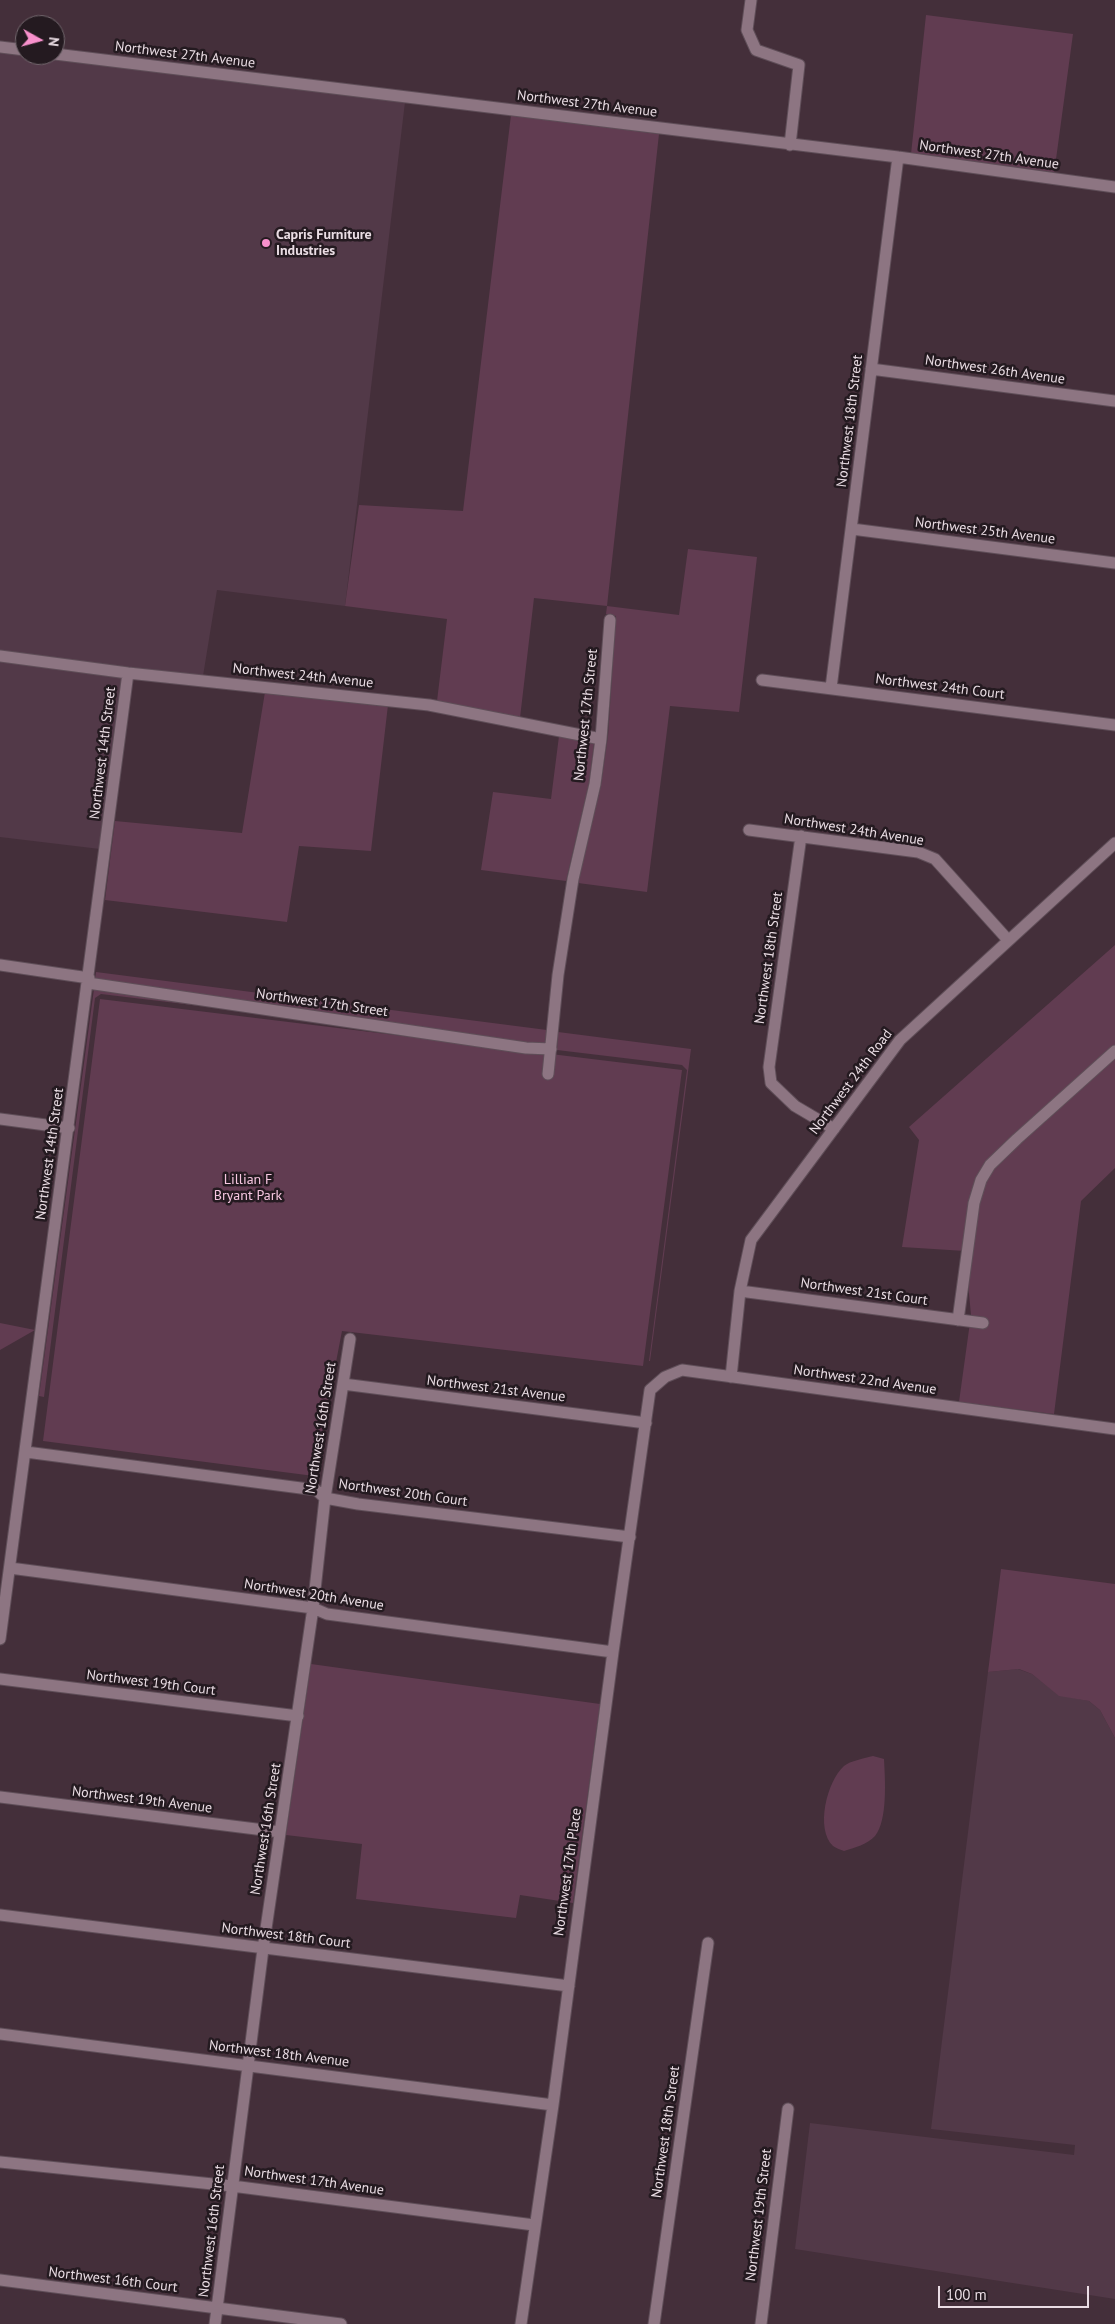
<!DOCTYPE html>
<html>
<head>
<meta charset="utf-8">
<style>
  body { margin:0 }
  #map { position:relative; width:1115px; height:2324px; overflow:hidden; background:#442f3a; font-family:"PT Sans",sans-serif }
  canvas { display:block }
  .north { position:absolute; left:15px; top:15px; width:50px; height:50px; box-sizing:border-box; background:#241a20; border:1px solid #73686e; border-radius:50%; rotate:97deg; font-size:14px; font-weight:700; line-height:20px; text-align:center; color:#eadde4 }
  .north::after { content:''; display:block; margin:auto; width:18px; height:22px; background:#f890cc; clip-path:polygon(50% 0,100% 100%,50% 72%,0 100%) }
  .scale { position:absolute; left:938px; top:2286px; width:151px; height:22px; box-sizing:border-box; border:2px solid #eadde4; border-top:0; padding-left:6px; font-size:15px; line-height:18px; white-space:nowrap; color:#eadde4; -webkit-text-stroke:4px #241a20; paint-order:stroke }
</style>
</head>
<body>
<div id="map">
<canvas width="1115" height="2324"></canvas>
<div class="north">N</div>
<div class="scale">100 m</div>
</div>
<script>
const context = document.querySelector('canvas').getContext('2d');
context.lineJoin = 'round';
function paint(path, color) { context.fillStyle = color; context.fill(path, 'evenodd'); }
function strokePath(path, color, width, dash) { context.strokeStyle = color; context.lineWidth = width; context.lineCap = dash ? 'butt' : 'round'; context.setLineDash(dash || []); context.stroke(path); }
function label(font, color, halo, rows, align = 'center') {
  context.font = font + ' "PT Sans",sans-serif'; context.lineWidth = 5; context.setLineDash([]); context.textBaseline = 'middle'; context.strokeStyle = halo; context.fillStyle = color; for (const [text, x, y, turn = 0] of rows) {
    context.save(); context.translate(x, y); context.rotate((+turn || 0) * Math.PI / 180); context.textAlign = isNaN(turn) ? turn : align; if (halo) context.strokeText(text, 0, 0); context.fillText(text, 0, 0); context.restore();
  }
}
const built = new Path2D(`
  M 0,52 L 405,102 L 345,606 L 217,590 L 203,676 L 0,651 Z
  M 0,661 L 122,677 L 100,849 L 0,837 Z
  M 1018,1669 L 1032,1674 L 1059,1695 L 1089,1701 L 1100,1710 L 1115,1738 L 1115,2299 L 795,2249 L 810,2123 L 1074,2155 L 1075,2145 L 931,2129 L 988,1672 Z`);
const green = new Path2D(`
  M 926,15 L 1073,34 L 1054,174 L 911,154 Z
  M 511,115 L 659,134 L 607,606 L 679,615 L 688,549 L 757,557 L 739,712 L 670,706 L 647,892 L 578,883 L 601,785 L 608,736 L 616,616 L 606,614 L 607,606 L 534,598 L 520,718 L 437,701 L 447,619 L 345,606 L 359,505 L 463,511 Z
  M 265,692 L 388,705 L 371,851 L 299,846 L 287,922 L 105,900 L 115,821 L 242,833 Z
  M 559,736 L 594,743 L 589,783 L 566,881 L 481,870 L 493,792 L 551,799 Z
  M 1115,945 L 1115,1168 L 1081,1201 L 1054,1414 L 959,1402 L 971,1315 L 965,1251 L 902,1247 L 919,1140 L 909,1127 Z
  M 96,972 L 547,1030 L 545,1044 L 526,1043 L 95,979 Z
  M 94,989 L 201,1006 L 101,994 L 95,998 L 44,1397 L 39,1396 Z
  M 100,999 L 682,1070 L 643,1366 L 342,1331 L 314,1476 L 43,1441 Z
  M 558,1032 L 691,1049 L 650,1361 L 649,1361 L 687,1070 L 682,1065 L 557,1050 Z
  M 0,1323 L 35,1330 L 0,1350 Z
  M 1001,1569 L 1115,1584 L 1115,1738 L 1100,1710 L 1089,1701 L 1059,1696 L 1032,1674 L 1019,1669 L 988,1672 Z
  M 311,1664 L 600,1704 L 573,1903 L 520,1895 L 516,1918 L 356,1899 L 362,1844 L 286,1835 Z
  M 873,1756 L 884,1759 C 885,1779 888,1820 875,1836 C 868,1844 854,1848 844,1851 C 841,1850 836,1848 833,1846 C 815,1829 827,1781 844,1766 C 850,1761 865,1758 873,1756 Z`);
const minor = new Path2D(`
  M 751,0 L 747,30 L 756,50 L 799,65 L 790,145
  M 0,47 L 25,50
  M 55,54 L 898,157 L 1115,187
  M 871,369 L 1115,401
  M 852,529 L 1115,563
  M 0,656 L 128,673 L 429,705 L 601,739
  M 762,680 L 1115,725
  M 831,688 L 898,157
  M 749,830 L 918,852 L 935,859 L 1008,940
  M 801,836 L 769,1067 L 771,1083 L 795,1106 L 834,1129
  M 0,965 L 89,978
  M 88,983 L 526,1048 L 551,1049
  M 548,1074 L 558,975 L 573,879 L 595,784 L 601,739 L 610,620
  M 0,1119 L 69,1128
  M 740,1291 L 983,1323
  M 958,1320 L 974,1203 L 981,1180 L 990,1165 L 1017,1139 L 1115,1051
  M 731,1377 L 740,1291 L 751,1240 L 900,1040 L 1115,843
  M 343,1384 L 646,1423
  M 26,1452 L 316,1490 L 325,1498 L 358,1504 L 630,1537
  M 10,1568 L 313,1608 L 327,1614 L 613,1652
  M 0,1639 L 128,673
  M 0,1679 L 298,1716
  M 0,1797 L 280,1832
  M 0,1915 L 569,1986
  M 0,2034 L 553,2105
  M 0,2162 L 232,2186 L 534,2225
  M 0,2280 L 341,2324
  M 215,2324 L 263,1949 L 313,1608 L 325,1498 L 350,1339
  M 521,2324 L 553,2105 L 613,1652 L 650,1390 L 665,1377 L 682,1370 L 1115,1429
  M 654,2324 L 708,1943
  M 761,2324 L 788,2109`);
const markers = [
  [266,243,5,"#f890cc"]
];
const streetNames = [
  ["Northwest 27th Avenue",185,55,7],
  ["Northwest 27th Avenue",587,104,7],
  ["Northwest 27th Avenue",989,155,8],
  ["Northwest 26th Avenue",995,370,8],
  ["Northwest 18th Street",850,421,-83],
  ["Northwest 25th Avenue",985,531,7],
  ["Northwest 24th Avenue",303,676,6],
  ["Northwest 24th Court",940,687,7],
  ["Northwest 17th Street",586,715,-84],
  ["Northwest 14th Street",103,753,-83],
  ["Northwest 24th Avenue",854,830,9],
  ["Northwest 18th Street",769,958,-82],
  ["Northwest 17th Street",322,1003,8],
  ["Northwest 24th Road",851,1082,-53],
  ["Northwest 14th Street",50,1154,-82],
  ["Northwest 21st Court",864,1292,8],
  ["Northwest 22nd Avenue",865,1380,8],
  ["Northwest 21st Avenue",496,1389,7],
  ["Northwest 16th Street",321,1428,-81],
  ["Northwest 20th Court",403,1493,8],
  ["Northwest 20th Avenue",314,1595,9],
  ["Northwest 19th Court",151,1683,7],
  ["Northwest 19th Avenue",142,1800,7],
  ["Northwest 16th Street",266,1829,-81],
  ["Northwest 17th Place",568,1872,-82],
  ["Northwest 18th Court",286,1936,7],
  ["Northwest 18th Avenue",279,2054,7],
  ["Northwest 18th Street",666,2132,-82],
  ["Northwest 17th Avenue",314,2181,8],
  ["Northwest 19th Street",759,2215,-83],
  ["Northwest 16th Street",212,2231,-83],
  ["Northwest 16th Court",113,2280,7]
];
const poiNames = [
  ["Capris Furniture",276,235],
  ["Industries",276,251]
];
const parkNames = [
  ["Lillian F",248,1180],
  ["Bryant Park",248,1196]
];
paint(built, '#523948');
paint(green, '#613c51');
strokePath(minor, '#5f4e58', 13);
strokePath(minor, '#8d7582', 11);
for (const [x, y, r, color] of markers) { const dot = new Path2D(); dot.arc(x, y, r, 0, 2 * Math.PI); context.fillStyle = color; context.fill(dot); strokePath(dot, '#241a20', 2); }
label('14px', '#eadde4', '#241a20', streetNames);
label('bold 14px', '#eadde4', '#241a20', poiNames, 'left');
label('14px', '#f7c7e1', '#241a20', parkNames);
</script>
</body>
</html>
